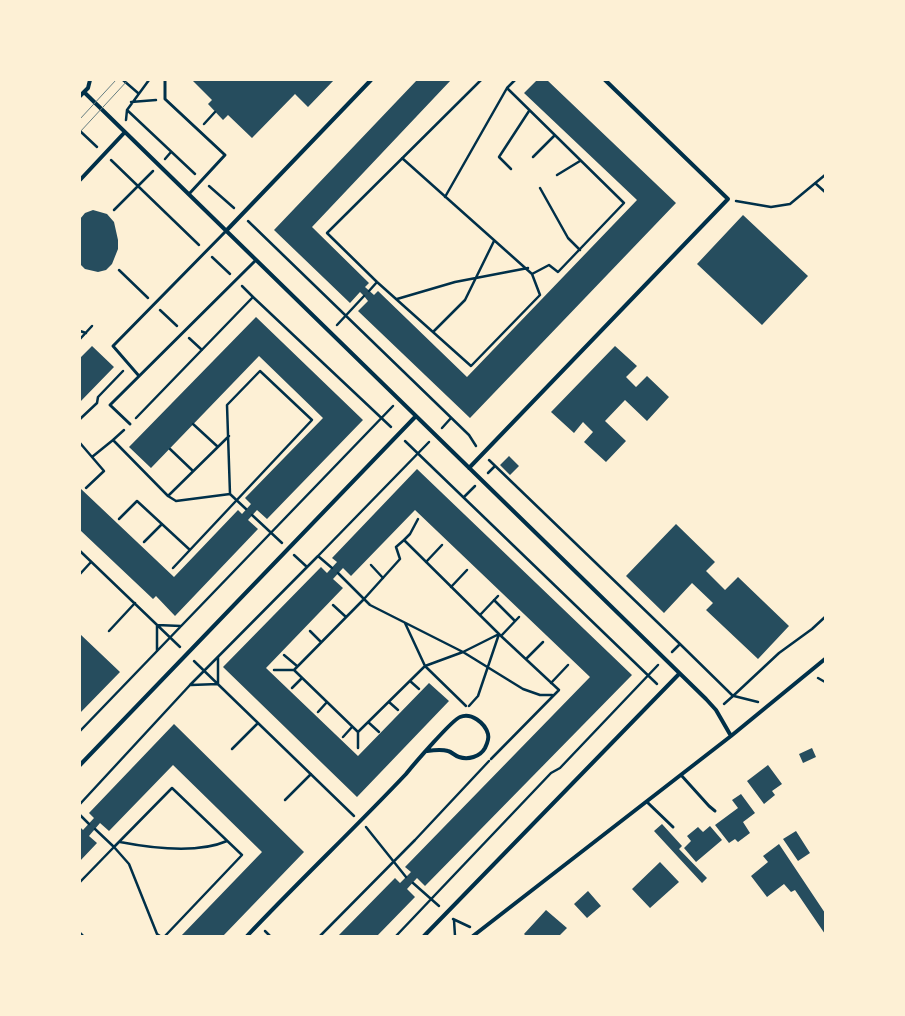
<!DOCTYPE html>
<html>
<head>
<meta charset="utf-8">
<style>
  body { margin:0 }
  #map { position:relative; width:905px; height:1016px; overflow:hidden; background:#fdf0d5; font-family:"Golos Text",sans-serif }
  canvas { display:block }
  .frame { position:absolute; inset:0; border:81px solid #fdf0d5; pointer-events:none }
</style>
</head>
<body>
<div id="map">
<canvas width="905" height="1016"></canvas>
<div class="frame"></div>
</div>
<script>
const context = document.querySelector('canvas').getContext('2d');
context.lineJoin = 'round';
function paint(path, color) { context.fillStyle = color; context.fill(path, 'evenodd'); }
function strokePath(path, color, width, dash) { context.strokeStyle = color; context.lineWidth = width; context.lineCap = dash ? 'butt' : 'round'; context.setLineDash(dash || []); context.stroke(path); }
const building = new Path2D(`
  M 192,80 L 334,80 L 308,107 L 295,94 L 252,138 L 228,115 L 223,120 L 208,104 L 212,100 Z
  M 417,80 L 451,80 L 312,227 L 369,283 L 365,287 L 374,295 L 378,291 L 467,377 L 637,200 L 524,93 L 537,80 L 547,80 L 676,203 L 470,418 L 358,311 L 368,301 L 364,296 L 360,292 L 350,303 L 274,230 Z
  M 93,210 L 107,214 L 114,222 L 118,240 L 118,249 L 112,264 L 106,270 L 98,272 L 85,269 L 80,264 L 80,219 L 85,213 Z
  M 743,215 L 808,276 L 762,325 L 697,264 Z
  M 256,317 L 363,420 L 267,519 L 257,510 L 248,520 L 258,529 L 175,616 L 156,596 L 153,599 L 80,530 L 80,488 L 174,577 L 238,510 L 242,514 L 251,504 L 245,498 L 323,418 L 259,356 L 151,468 L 129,447 Z
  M 92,346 L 114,367 L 80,402 L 80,358 Z
  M 615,346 L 637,366 L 626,377 L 636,387 L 647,376 L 669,397 L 647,421 L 625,400 L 605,421 L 626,441 L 606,462 L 584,442 L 593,432 L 583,422 L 574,433 L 551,412 Z
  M 509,456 L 519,466 L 510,475 L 500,465 Z
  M 417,469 L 632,675 L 425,886 L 417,878 L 407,889 L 415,897 L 377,936 L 338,936 L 395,878 L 400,883 L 411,872 L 405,867 L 590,677 L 415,510 L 351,576 L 343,568 L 333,579 L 343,588 L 266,668 L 358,756 L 429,683 L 449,701 L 357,797 L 223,667 L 321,567 L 327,573 L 337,562 L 332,558 Z
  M 676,524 L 715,562 L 706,571 L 725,590 L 738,577 L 789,626 L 758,659 L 706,610 L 713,603 L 692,583 L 664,613 L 626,576 Z
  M 80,634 L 120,672 L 80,713 Z
  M 174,724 L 304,852 L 223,936 L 181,936 L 262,852 L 173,765 L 109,831 L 100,823 L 89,836 L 97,843 L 80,861 L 80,827 L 83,830 L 94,818 L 89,813 Z
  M 812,748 L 816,757 L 803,763 L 799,754 Z
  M 768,765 L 782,784 L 772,791 L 775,795 L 764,804 L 747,781 Z
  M 741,794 L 755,813 L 743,822 L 750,833 L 738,842 L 735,839 L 729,843 L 715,825 L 738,808 L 732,800 Z
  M 662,824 L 682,846 L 679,849 L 707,878 L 702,883 L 654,831 Z
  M 710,826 L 722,840 L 696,862 L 684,848 L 691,841 L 687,836 L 698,827 L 703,832 Z
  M 796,831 L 810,853 L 798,861 L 783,839 Z
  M 779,844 L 825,913 L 825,934 L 795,890 L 791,892 L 784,884 L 767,897 L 751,876 L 768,862 L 763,856 Z
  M 660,862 L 679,882 L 650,908 L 632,889 Z
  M 588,891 L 601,906 L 587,918 L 574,904 Z
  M 546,910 L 567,928 L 559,936 L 526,936 L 524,934 Z`);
const path = new Path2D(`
  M 123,80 L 138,93
  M 481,80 L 327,233 L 377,282 L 471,366 L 540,295 L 532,274 L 549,265 L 558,272 L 624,203 L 507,88
  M 131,102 L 156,100
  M 127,110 L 195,174
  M 126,120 L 127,110 L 149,80
  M 204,124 L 215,112
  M 80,131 L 97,147
  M 533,157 L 554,136
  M 402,158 L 532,274
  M 165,159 L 171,152
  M 111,160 L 199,245
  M 511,169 L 499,157 L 529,111
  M 557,175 L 580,161
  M 815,183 L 825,192
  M 209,186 L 234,208
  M 540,188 L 568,238 L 580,250
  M 445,197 L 507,88 L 515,80
  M 736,201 L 771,207 L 790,204 L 825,175
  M 114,210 L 153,171
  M 248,221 L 469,435 L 476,446
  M 212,257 L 230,274
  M 119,270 L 148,298
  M 242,286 L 253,297
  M 369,291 L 377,282
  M 397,299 L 455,282 L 528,268
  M 160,310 L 177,326
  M 337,325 L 364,296
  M 80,331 L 86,333
  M 434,331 L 465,300 L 494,241
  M 189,338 L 202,350
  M 80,339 L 92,326
  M 136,418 L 253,297 L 391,427
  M 80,419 L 97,403 L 98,397 L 123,371
  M 193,424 L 218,447
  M 442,428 L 451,418
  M 124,430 L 113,440 L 168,496 L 176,501 L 230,494 L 246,509
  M 405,441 L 657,684
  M 80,443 L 104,471 L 86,488
  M 170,449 L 193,471
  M 92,457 L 113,440
  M 489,460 L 680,644
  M 488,473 L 495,466
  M 168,496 L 229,436
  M 464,497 L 475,486
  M 252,515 L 282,543
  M 119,519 L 137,501 L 190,550
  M 404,540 L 410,534 L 418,519
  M 144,542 L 162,524
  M 80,551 L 180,647
  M 294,555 L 307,567
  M 318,556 L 429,442
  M 426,562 L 442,545
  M 371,565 L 383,578
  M 173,568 L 312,420 L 260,371 L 227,405 L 230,494
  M 338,573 L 370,605 L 463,652 L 523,689 L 540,695 L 552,695
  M 80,574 L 91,562
  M 451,587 L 467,570
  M 494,600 L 515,621
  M 333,605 L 346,617
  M 480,615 L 498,596
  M 405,623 L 425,666 L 466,706
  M 109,631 L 135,603
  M 310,631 L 321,642
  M 501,636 L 519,617
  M 157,651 L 157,625 L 181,626
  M 672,652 L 680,644 L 733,696 L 724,704
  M 284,655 L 297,666
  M 526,659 L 543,642
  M 194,661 L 354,816
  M 274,670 L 294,670
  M 818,678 L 825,682
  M 410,681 L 419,689
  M 551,683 L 568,665
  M 191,685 L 218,684 L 218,657
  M 292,688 L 302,678
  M 733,696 L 779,653 L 812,629 L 825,617
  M 734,696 L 758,702
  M 389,702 L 398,710
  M 469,706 L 478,696 L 499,634 L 463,652 L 425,666 L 358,732 L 294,670 L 364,599 L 400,559 L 396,547 L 404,540 C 436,572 468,603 499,634 L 501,636 L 559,690 L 491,759
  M 318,712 L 327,702
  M 368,722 L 379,732
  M 80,731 L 393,406
  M 358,732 L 358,748
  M 343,737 L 352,727
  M 232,749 L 258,723
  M 285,800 L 311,774
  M 80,804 L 190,685 L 318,556 L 332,568
  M 80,815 L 89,824
  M 366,827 L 406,877
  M 120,842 C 151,848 197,854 227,841
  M 80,882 L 114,847 L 95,829
  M 413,883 L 439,906
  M 453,919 L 470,927
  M 454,920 L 455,936
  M 265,931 L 270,936
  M 80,933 L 83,936
  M 160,936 L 157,934 L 129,864 L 114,847 L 172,788 L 242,855 L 165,936
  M 320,936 L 415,840 L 489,761
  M 396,936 L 551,773 L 560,768 L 658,665`);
const service = new Path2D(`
  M 165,80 L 165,99 L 225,155 L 189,194
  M 139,376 L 113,346 L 226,231
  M 130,424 L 110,405 L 256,260
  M 681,775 L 709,806 L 715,811
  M 647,802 L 673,827`);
const minor = new Path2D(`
  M 85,93 L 706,699 L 716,710 L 731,736
  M 80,96 L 88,88 L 90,80
  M 80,180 L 125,132
  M 226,231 L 371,80
  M 469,468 L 728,199 L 605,80
  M 80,765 L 416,416
  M 247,936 C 299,881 354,829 406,774 C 414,764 452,720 460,717 C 471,712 485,723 488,734 C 489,738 487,744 485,748 C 480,757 468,760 459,757 C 455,756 452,752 448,751 C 441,749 434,750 427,751
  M 424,936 L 679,674
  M 473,936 L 731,736 L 825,659`);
const tram = new Path2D(`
  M 80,119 L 116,80
  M 80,132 L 128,80`);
paint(building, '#264d5e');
strokePath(path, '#003049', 2.5);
strokePath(service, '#003049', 3);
strokePath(minor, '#003049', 4);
strokePath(tram, '#657d81', 1);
</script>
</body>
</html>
